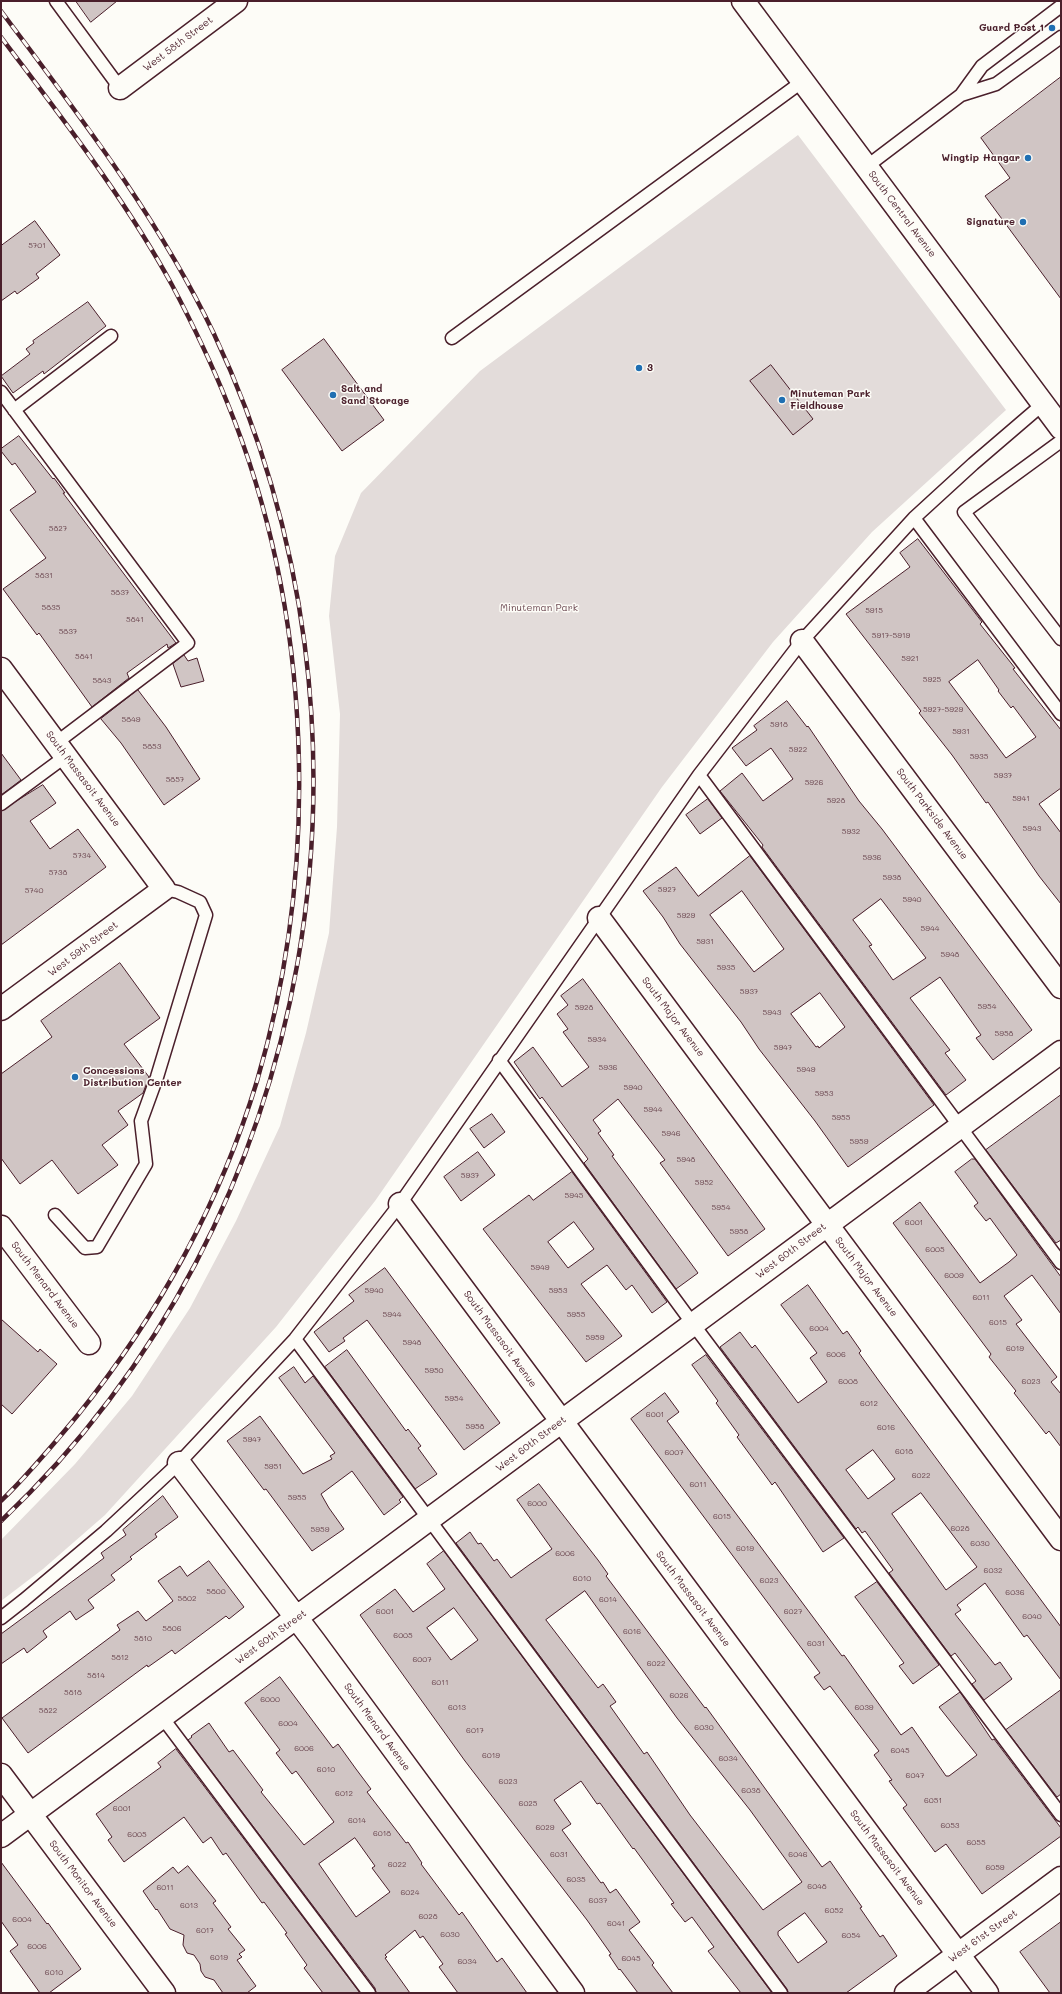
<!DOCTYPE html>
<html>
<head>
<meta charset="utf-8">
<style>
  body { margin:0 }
  #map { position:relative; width:1062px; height:1994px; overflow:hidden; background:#fdfcf7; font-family:Mali,sans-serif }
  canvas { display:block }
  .frame { position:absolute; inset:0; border:2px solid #4a1f2b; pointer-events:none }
</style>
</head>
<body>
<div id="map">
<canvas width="1062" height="1994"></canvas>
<div class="frame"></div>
</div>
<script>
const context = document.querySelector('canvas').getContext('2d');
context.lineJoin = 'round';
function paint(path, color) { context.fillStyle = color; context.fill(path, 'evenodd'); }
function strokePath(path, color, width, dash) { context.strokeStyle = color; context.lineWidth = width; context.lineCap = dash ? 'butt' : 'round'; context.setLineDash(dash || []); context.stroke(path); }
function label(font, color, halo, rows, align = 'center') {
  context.font = font + ' Mali,sans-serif'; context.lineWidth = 3; context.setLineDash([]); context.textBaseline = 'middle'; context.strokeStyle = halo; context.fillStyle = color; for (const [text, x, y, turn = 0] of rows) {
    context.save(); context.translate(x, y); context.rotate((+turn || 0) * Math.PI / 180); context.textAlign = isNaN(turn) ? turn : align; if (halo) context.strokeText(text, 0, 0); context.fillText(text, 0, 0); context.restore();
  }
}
const green = new Path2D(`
  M 798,135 L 1006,410 L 872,532 L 773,642 L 662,787 L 375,1201 L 276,1327 L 105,1515 L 43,1569 L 1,1601 L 1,1540 L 75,1464 L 132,1396 L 190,1308 L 236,1221 L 280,1126 L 306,1033 L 329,933 L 337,827 L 340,714 L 329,616 L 335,556 L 361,493 L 480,371 Z`);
const building = new Path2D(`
  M 76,1 L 117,1 L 91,22 Z
  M 1061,77 L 1061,299 L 985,196 L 1010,178 L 981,138 Z
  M 35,221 L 60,255 L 36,274 L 39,278 L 17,294 L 15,291 L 1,301 L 1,246 Z
  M 88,302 L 106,326 L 44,374 L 43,371 L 13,393 L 1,376 L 30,354 L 26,349 L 34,343 L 33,341 Z
  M 324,339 L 384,420 L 342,451 L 282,370 Z
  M 771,365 L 813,419 L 793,435 L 750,381 Z
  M 19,436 L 53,479 L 54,478 L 65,493 L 63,493 L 176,643 L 168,648 L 167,644 L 127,673 L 129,678 L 92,707 L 39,633 L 37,635 L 3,589 L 46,558 L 10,510 L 36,492 L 15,463 L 12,465 L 1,451 L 1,449 Z
  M 918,539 L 982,622 L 980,624 L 1015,668 L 1013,669 L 1061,730 L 1061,788 L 1039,804 L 1061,833 L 1061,904 L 1039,876 L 988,802 L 986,803 L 952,755 L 919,713 L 921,711 L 846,614 L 910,567 L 900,553 ZM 978,660 L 999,690 L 998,691 L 1011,708 L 1013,706 L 1036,737 L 1006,758 L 949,682 Z
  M 184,655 L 188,661 L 197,658 L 204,681 L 181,687 L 173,664 Z
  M 138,690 L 166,727 L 200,779 L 164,805 L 121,743 L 101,719 Z
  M 787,701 L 807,727 L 808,726 L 859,801 L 882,829 L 1032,1030 L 993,1060 L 976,1038 L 981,1035 L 940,977 L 910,998 L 950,1050 L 945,1053 L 966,1080 L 946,1095 L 762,847 L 763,845 L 720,791 L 742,773 L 763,801 L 793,779 L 771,748 L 746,766 L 732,748 L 757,730 L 754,726 ZM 881,899 L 926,958 L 893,980 L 869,946 L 872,945 L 853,920 Z
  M 1,753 L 21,780 L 1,795 Z
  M 43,785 L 56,803 L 30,821 L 50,849 L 78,829 L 106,867 L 1,945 L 1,811 Z
  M 708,799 L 722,818 L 700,834 L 686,815 Z
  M 750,856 L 934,1105 L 848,1167 L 815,1121 L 759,1049 L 741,1022 L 680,944 L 663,917 L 643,891 L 676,867 L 698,896 ZM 742,891 L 784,949 L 754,972 L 710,915 ZM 820,993 L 845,1027 L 819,1048 L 818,1046 L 816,1047 L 791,1014 Z
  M 120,963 L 160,1018 L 124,1044 L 149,1077 L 143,1093 L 118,1111 L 128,1125 L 102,1145 L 118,1165 L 78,1194 L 52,1160 L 20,1184 L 1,1158 L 1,1074 L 52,1037 L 41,1021 Z
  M 583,979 L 765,1229 L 728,1256 L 660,1163 L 665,1160 L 618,1099 L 593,1120 L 601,1131 L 598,1133 L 614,1155 L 612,1156 L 698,1273 L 676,1289 L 584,1163 L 588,1159 L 542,1097 L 540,1099 L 514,1062 L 533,1047 L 562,1087 L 589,1067 L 563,1032 L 568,1029 L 557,1014 L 568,1005 L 561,996 Z
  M 1061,1095 L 1061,1240 L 1056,1243 L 986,1150 Z
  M 492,1114 L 505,1132 L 484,1148 L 470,1129 Z
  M 478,1152 L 495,1175 L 461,1201 L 444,1177 Z
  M 972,1159 L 975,1159 L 1061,1277 L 1061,1314 L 1032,1275 L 1004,1296 L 1022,1320 L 1016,1324 L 1057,1377 L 1051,1382 L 1061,1394 L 1061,1447 L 1049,1431 L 1046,1434 L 1014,1393 L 1016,1391 L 989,1357 L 991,1354 L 893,1223 L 920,1202 L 980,1283 L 1009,1262 L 1017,1255 L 990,1218 L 986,1221 L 974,1206 L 978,1203 L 955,1172 Z
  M 572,1172 L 667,1302 L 652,1313 L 632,1285 L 626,1290 L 607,1265 L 581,1284 L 622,1336 L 586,1362 L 483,1229 L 529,1195 L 533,1200 ZM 574,1222 L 594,1249 L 568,1268 L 548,1242 Z
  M 385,1268 L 500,1423 L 464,1450 L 367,1320 L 343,1338 L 345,1341 L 329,1352 L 314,1332 L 354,1301 L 349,1295 Z
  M 808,1285 L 843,1334 L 847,1331 L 861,1351 L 859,1353 L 879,1381 L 1061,1627 L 1061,1680 L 1027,1635 L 1024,1637 L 985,1583 L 957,1605 L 961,1610 L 955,1614 L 995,1665 L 1000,1662 L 1012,1679 L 984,1700 L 972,1684 L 976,1681 L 955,1653 L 951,1656 L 889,1573 L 893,1570 L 865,1531 L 862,1533 L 858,1527 L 856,1529 L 720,1347 L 740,1332 L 752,1348 L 755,1345 L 798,1403 L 827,1382 L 810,1358 L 817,1353 L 781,1305 ZM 873,1450 L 895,1479 L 868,1499 L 846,1470 ZM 921,1493 L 977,1567 L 946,1590 L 892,1514 Z
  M 1,1319 L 38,1352 L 40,1349 L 57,1364 L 12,1414 L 1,1404 Z
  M 347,1350 L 406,1431 L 408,1429 L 421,1446 L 418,1448 L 437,1474 L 415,1489 L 325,1367 Z
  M 706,1355 L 844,1538 L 823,1552 L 775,1482 L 772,1485 L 770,1482 L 737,1437 L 739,1435 L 716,1403 L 718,1401 L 692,1365 Z
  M 294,1367 L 305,1383 L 313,1376 L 403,1497 L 399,1500 L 401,1502 L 384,1515 L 352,1471 L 321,1494 L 329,1508 L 344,1529 L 312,1551 L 266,1489 L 264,1490 L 227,1441 L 260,1416 L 303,1474 L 332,1459 L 330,1456 L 335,1453 L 279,1378 Z
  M 665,1393 L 679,1412 L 667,1421 L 842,1656 L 844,1655 L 901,1735 L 912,1727 L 946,1776 L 949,1776 L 977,1755 L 939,1707 L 960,1692 L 992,1740 L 994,1739 L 1061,1828 L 1061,1836 L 982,1894 L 946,1844 L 935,1852 L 903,1808 L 907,1805 L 889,1781 L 892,1780 L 874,1755 L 879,1751 L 830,1686 L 824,1690 L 814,1677 L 820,1673 L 631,1419 Z
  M 539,1484 L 598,1560 L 608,1574 L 606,1576 L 705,1708 L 706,1707 L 822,1867 L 830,1861 L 862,1907 L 860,1908 L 880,1937 L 883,1935 L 897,1956 L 846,1993 L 788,1993 L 787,1989 L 456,1543 L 470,1532 L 478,1544 L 481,1543 L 494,1561 L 497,1559 L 511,1578 L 529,1565 L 552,1549 L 517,1500 ZM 585,1591 L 677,1718 L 750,1810 L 802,1882 L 763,1910 L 690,1815 L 647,1752 L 644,1754 L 610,1706 L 616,1702 L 603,1684 L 598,1688 L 546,1620 ZM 805,1913 L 827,1942 L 798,1963 L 778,1935 L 778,1932 Z
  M 163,1496 L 178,1517 L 155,1534 L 157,1537 L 130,1557 L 132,1559 L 111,1575 L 115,1580 L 88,1600 L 94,1608 L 76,1620 L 70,1611 L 43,1631 L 47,1637 L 27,1653 L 24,1648 L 1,1664 L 1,1634 L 104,1558 L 101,1553 L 126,1535 L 123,1530 Z
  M 444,1551 L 772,1993 L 741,1993 L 708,1951 L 714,1947 L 692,1917 L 685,1922 L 671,1904 L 674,1903 L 634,1848 L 633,1849 L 600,1803 L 597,1804 L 581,1781 L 554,1800 L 571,1824 L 562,1830 L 601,1883 L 603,1882 L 610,1893 L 616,1889 L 640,1922 L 629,1930 L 654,1963 L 652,1965 L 673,1993 L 638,1993 L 620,1969 L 619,1970 L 609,1955 L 611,1954 L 587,1920 L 465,1761 L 360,1615 L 395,1589 L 413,1612 L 445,1589 L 427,1564 ZM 454,1608 L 478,1640 L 451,1660 L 427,1628 Z
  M 209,1561 L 244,1607 L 229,1619 L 226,1616 L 175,1654 L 172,1650 L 148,1667 L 147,1665 L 28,1753 L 2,1718 L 120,1630 L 117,1625 L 138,1611 L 146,1621 L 173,1601 L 158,1581 L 180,1566 L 187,1576 Z
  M 877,1582 L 939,1665 L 913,1684 L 899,1666 L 904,1663 L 855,1597 Z
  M 280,1677 L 333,1748 L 338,1744 L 356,1769 L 371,1789 L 367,1792 L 406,1843 L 408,1842 L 422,1863 L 421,1864 L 459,1915 L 462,1912 L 497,1962 L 502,1958 L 527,1993 L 458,1993 L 439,1967 L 443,1964 L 423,1936 L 420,1938 L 415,1930 L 385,1955 L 387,1957 L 385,1958 L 410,1993 L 376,1993 L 375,1988 L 188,1740 L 192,1737 L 191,1736 L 209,1723 L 229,1752 L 233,1750 L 263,1790 L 261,1792 L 304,1845 L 334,1822 L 296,1771 L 292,1774 L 276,1753 L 280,1750 L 245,1703 ZM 355,1838 L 375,1866 L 372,1868 L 390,1892 L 356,1917 L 319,1864 Z
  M 1061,1690 L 1061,1794 L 1057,1797 L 1006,1730 Z
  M 176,1749 L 360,1993 L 323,1993 L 304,1968 L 307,1965 L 285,1934 L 287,1933 L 264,1902 L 262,1903 L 226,1853 L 223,1855 L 211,1837 L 203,1843 L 184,1817 L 124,1862 L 108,1840 L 112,1837 L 96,1814 L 161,1767 L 158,1763 Z
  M 1,1862 L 47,1924 L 48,1923 L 81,1969 L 49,1993 L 40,1993 L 10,1951 L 18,1945 L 1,1921 Z
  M 188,1866 L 216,1901 L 213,1903 L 231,1927 L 228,1929 L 245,1950 L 239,1954 L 242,1957 L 237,1960 L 256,1986 L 247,1993 L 223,1993 L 214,1980 L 205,1977 L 201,1971 L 200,1964 L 194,1955 L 187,1953 L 183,1945 L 184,1935 L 170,1929 L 157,1909 L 156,1910 L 143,1891 L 173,1867 L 178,1873 Z
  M 1061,1922 L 1061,1993 L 1050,1993 L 1020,1952 Z`);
const service = new Path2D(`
  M 56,1 L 120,88
  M 961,95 L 996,84 L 1061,37
  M 866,167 L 961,95 L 982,66 L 1061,6
  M 452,338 L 803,81
  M 1,392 L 188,643 L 56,743
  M 14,410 L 111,336
  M 1061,441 L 964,512 L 1061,639
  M 914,518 L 1061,714
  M 699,775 L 1061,1263
  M 1,804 L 66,756
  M 499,1060 L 693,1324 L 1061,1815
  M 55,1215 L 85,1248 L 97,1247 L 146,1164 L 141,1121 L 157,1077 L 206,915 L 200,902 L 178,892 L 164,889
  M 295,1339 L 781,1993
  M 1,1618 L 24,1600 L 106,1531 L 179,1463 L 295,1339 L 400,1204 L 699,775 L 802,641 L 914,518 L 973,464 L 1043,404
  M 162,1717 L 369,1993`);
const minor = new Path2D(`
  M 120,88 L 236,1
  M 802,641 L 1061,987
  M 1,669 L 164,889 L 1,1009
  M 599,918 L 1061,1539
  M 400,1204 L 987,1993
  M 1,1227 L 89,1343
  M 179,1463 L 314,1641 L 573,1993
  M 1,1775 L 164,1993
  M 1,1836 L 1061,1052
  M 906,1993 L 1061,1878`);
const secondary = new Path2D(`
  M 743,1 L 1061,428`);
const rail = new Path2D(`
  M 1,11 C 78,114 158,217 214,334 C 401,730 321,1218 1,1521
  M 1,37 C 61,117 124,197 172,285 C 192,323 211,362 227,402 C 313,612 321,864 257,1081 C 220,1203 157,1317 77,1416 C 53,1445 28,1475 1,1501`);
const markers = [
  [1052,28,4,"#1f6fb2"],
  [1028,158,4,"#1f6fb2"],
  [1023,222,4,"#1f6fb2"],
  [639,368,4,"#1f6fb2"],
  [333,395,4,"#1f6fb2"],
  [782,400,4,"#1f6fb2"],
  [75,1077,4,"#1f6fb2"]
];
const numberNames = [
  ["5701",37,246],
  ["5827",58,529],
  ["5831",44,576],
  ["5837",120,593],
  ["5835",51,608],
  ["5915",874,611],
  ["5841",135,620],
  ["5837",68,632],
  ["5917-5919",891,636],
  ["5841",84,657],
  ["5921",910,659],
  ["5925",932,680],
  ["5843",102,681],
  ["5927-5929",943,710],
  ["5849",131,720],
  ["5918",779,725],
  ["5931",961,732],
  ["5853",152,747],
  ["5922",798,750],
  ["5935",979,757],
  ["5937",1003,776],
  ["5857",175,780],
  ["5926",814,783],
  ["5941",1021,799],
  ["5928",836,801],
  ["5943",1032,829],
  ["5932",851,832],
  ["5734",82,856],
  ["5936",872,858],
  ["5738",58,873],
  ["5938",892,878],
  ["5927",667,890],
  ["5740",34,891],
  ["5940",912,900],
  ["5929",686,916],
  ["5944",930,929],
  ["5931",705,942],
  ["5948",950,955],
  ["5935",726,968],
  ["5937",749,992],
  ["5954",987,1007],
  ["5928",584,1008],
  ["5943",772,1013],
  ["5958",1004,1034],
  ["5934",597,1040],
  ["5947",783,1048],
  ["5936",608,1068],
  ["5949",806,1070],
  ["5940",633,1088],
  ["5953",824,1094],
  ["5944",653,1110],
  ["5955",841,1118],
  ["5946",671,1134],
  ["5959",859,1142],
  ["5948",686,1160],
  ["5937",470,1176],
  ["5952",704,1183],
  ["5945",574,1196],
  ["5954",721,1208],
  ["6001",914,1223],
  ["5958",739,1232],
  ["6005",935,1250],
  ["5949",540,1268],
  ["6009",954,1276],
  ["5940",374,1291],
  ["5953",558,1291],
  ["6011",981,1298],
  ["5944",392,1315],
  ["5955",576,1315],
  ["6015",998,1323],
  ["6004",819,1329],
  ["5959",595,1338],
  ["5948",412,1343],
  ["6019",1015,1349],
  ["6006",836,1355],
  ["5950",434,1371],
  ["6008",848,1382],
  ["6023",1031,1382],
  ["5954",454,1399],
  ["6012",869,1404],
  ["6001",655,1415],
  ["5958",475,1427],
  ["6016",886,1428],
  ["5947",252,1440],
  ["6018",904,1452],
  ["6007",674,1453],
  ["5951",273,1467],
  ["6022",921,1476],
  ["6011",698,1485],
  ["5955",297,1498],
  ["6000",537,1504],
  ["6015",722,1517],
  ["6028",960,1529],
  ["5959",320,1530],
  ["6030",980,1544],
  ["6019",745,1549],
  ["6006",565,1554],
  ["6032",993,1571],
  ["6010",582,1579],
  ["6023",769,1581],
  ["5800",216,1592],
  ["6036",1015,1593],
  ["5802",187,1599],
  ["6014",608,1600],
  ["6001",385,1612],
  ["6027",793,1612],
  ["6040",1032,1617],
  ["5806",172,1629],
  ["6016",632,1632],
  ["6005",403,1636],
  ["5810",143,1639],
  ["6031",816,1644],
  ["5812",120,1658],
  ["6007",422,1660],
  ["6022",656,1664],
  ["5814",96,1676],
  ["6011",440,1683],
  ["5818",73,1693],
  ["6026",679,1696],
  ["6000",270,1700],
  ["6013",457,1708],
  ["6039",864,1708],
  ["5822",48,1711],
  ["6004",288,1724],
  ["6030",704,1728],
  ["6017",475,1731],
  ["6006",304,1749],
  ["6045",900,1751],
  ["6019",491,1756],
  ["6034",728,1759],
  ["6010",326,1770],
  ["6047",915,1776],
  ["6023",508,1782],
  ["6038",751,1791],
  ["6012",344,1794],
  ["6051",933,1801],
  ["6025",528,1804],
  ["6001",122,1809],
  ["6014",357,1821],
  ["6053",950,1826],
  ["6029",545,1828],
  ["6018",382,1834],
  ["6005",137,1835],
  ["6055",976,1843],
  ["6031",559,1855],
  ["6046",798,1855],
  ["6022",397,1865],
  ["6059",995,1868],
  ["6035",576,1880],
  ["6048",817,1887],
  ["6011",165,1888],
  ["6024",410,1893],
  ["6037",598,1901],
  ["6013",189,1906],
  ["6052",834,1911],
  ["6028",428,1917],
  ["6004",22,1920],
  ["6041",616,1924],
  ["6017",205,1931],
  ["6030",450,1935],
  ["6054",851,1936],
  ["6006",37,1947],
  ["6019",219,1958],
  ["6045",631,1959],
  ["6034",467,1962],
  ["6010",54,1973]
];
const poiNames = [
  ["Guard Post 1",1044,28,"right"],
  ["Wingtip Hangar",1020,158,"right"],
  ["Signature",1015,222,"right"],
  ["3",647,368],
  ["Salt and",341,389],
  ["Sand Storage",341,401],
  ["Minuteman Park",790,394],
  ["Fieldhouse",790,406],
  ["Concessions",83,1071],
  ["Distribution Center",83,1083]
];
const streetNames = [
  ["West 58th Street",178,44,-37],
  ["South Central Avenue",902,214,53],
  ["South Massasoit Avenue",83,779,53],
  ["South Parkside Avenue",932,814,53],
  ["West 59th Street",83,949,-37],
  ["South Major Avenue",673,1017,53],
  ["West 60th Street",791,1251,-37],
  ["South Major Avenue",866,1277,53],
  ["South Menard Avenue",45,1285,53],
  ["South Massasoit Avenue",500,1339,54],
  ["West 60th Street",531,1444,-37],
  ["South Massasoit Avenue",693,1599,53],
  ["West 60th Street",271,1637,-36],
  ["South Menard Avenue",377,1727,54],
  ["South Massasoit Avenue",887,1858,53],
  ["South Monitor Avenue",83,1884,53],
  ["West 61st Street",983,1936,-36]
];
const parkNames = [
  ["Minuteman Park",539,608]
];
paint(green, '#e3dcda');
paint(building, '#d0c5c4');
strokePath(building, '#4a1f2b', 1);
strokePath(service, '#4a1f2b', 15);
strokePath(minor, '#4a1f2b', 25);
strokePath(secondary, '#4a1f2b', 25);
strokePath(service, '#fdfcf7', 12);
strokePath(minor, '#fdfcf7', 22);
strokePath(secondary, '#fdfcf7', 22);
strokePath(rail, '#4a1f2b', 4.5);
strokePath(rail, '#fdfcf7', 3, [9]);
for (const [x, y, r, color] of markers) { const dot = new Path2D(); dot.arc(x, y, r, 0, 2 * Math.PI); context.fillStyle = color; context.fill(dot); strokePath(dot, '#fdfcf7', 1.5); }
label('8px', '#6c4851', null, numberNames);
label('bold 10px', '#4a1f2b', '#fdfcf7', poiNames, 'left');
label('10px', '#4a1f2b', '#fdfcf7', streetNames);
label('10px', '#704e57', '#fdfcf7', parkNames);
</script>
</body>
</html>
